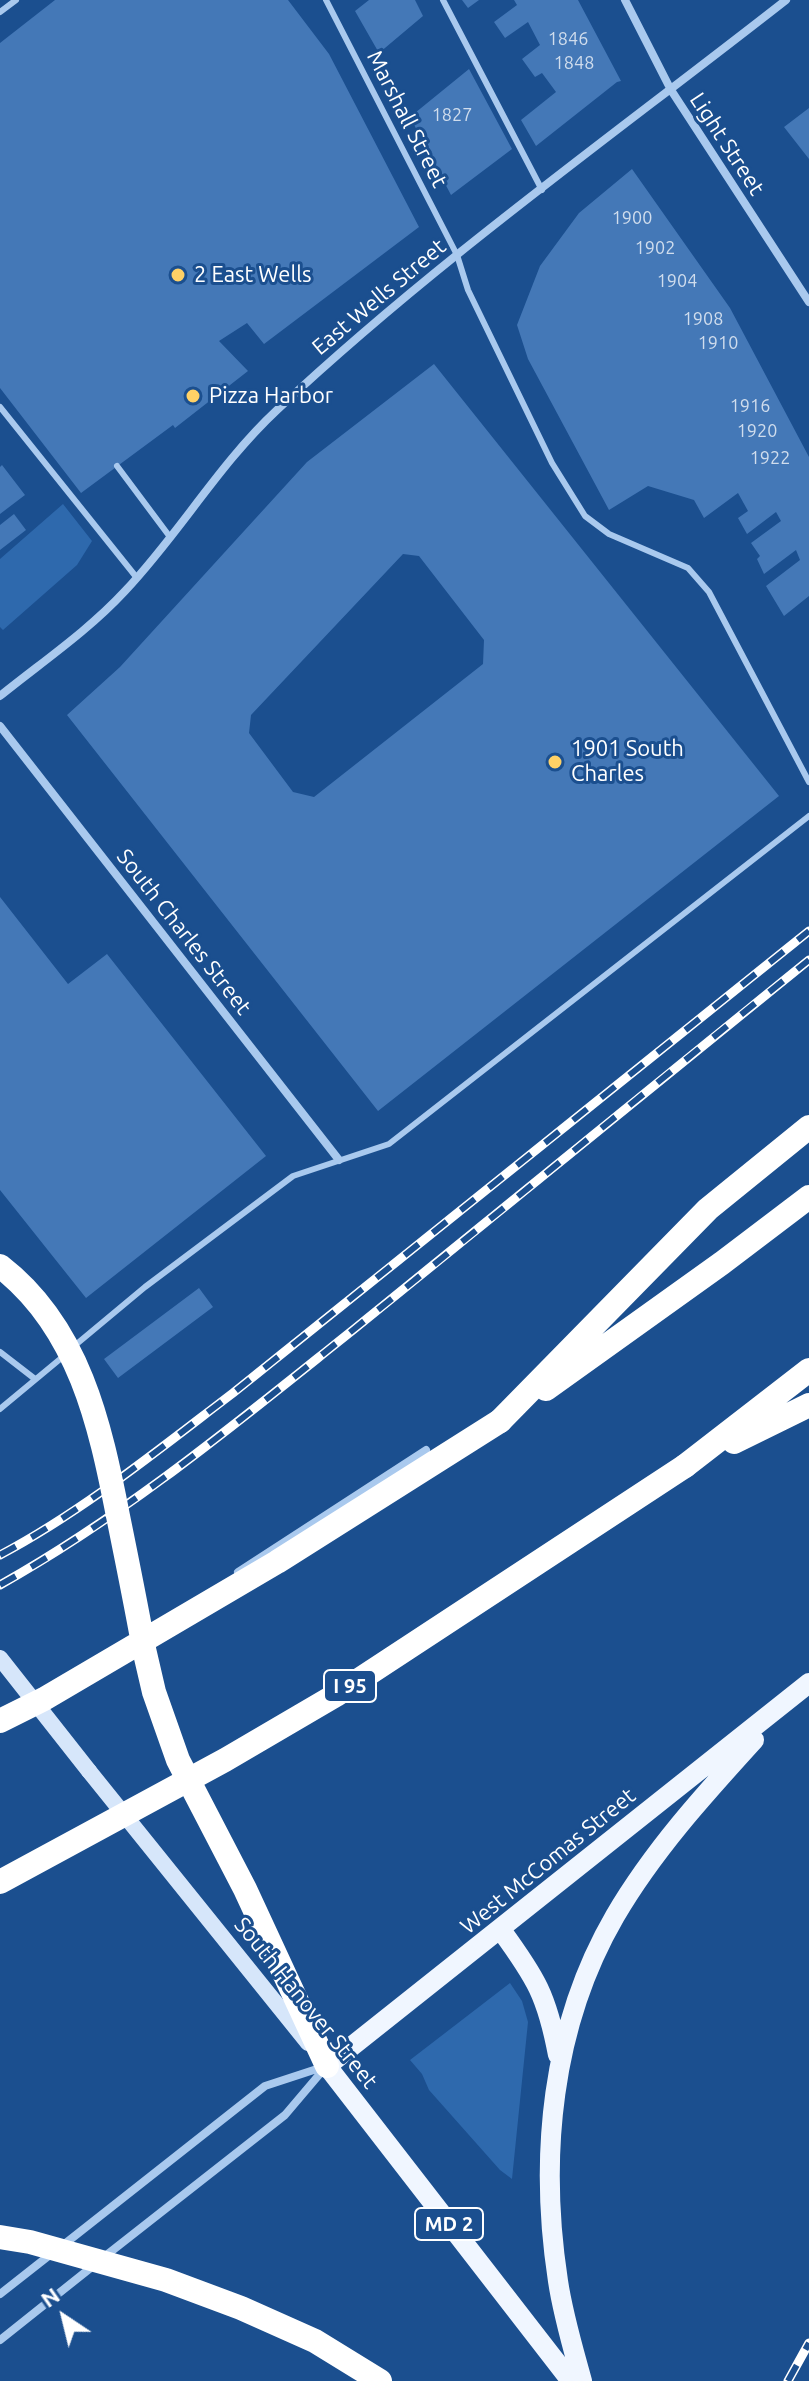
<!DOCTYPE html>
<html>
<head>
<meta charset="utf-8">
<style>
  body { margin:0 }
  #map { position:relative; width:809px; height:2381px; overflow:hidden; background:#1b4f8f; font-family:Ubuntu,sans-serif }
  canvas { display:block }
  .north { position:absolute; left:24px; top:2277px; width:80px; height:80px; -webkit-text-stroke:6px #1b4f8f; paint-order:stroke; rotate:325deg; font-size:22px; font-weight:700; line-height:32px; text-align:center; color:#fff }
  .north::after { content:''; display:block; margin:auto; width:28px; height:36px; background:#fff; clip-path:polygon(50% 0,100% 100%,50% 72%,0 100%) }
</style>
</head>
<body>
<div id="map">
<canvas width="809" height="2381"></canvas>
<div class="north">N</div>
</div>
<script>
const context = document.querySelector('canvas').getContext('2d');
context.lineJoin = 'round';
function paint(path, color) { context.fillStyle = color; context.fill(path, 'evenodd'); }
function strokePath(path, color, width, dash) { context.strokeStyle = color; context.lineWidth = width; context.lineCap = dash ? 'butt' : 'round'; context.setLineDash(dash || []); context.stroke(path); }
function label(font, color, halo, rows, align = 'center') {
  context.font = font + ' Ubuntu,sans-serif'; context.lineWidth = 6; context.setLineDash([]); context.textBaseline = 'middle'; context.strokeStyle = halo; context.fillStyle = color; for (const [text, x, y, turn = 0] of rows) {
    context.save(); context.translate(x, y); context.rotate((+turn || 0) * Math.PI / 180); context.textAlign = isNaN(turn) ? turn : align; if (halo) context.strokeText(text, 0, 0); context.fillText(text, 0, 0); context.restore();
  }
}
const green = new Path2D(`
  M 63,504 L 92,541 L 77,565 L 3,630 L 0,627 L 0,559 Z
  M 510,1983 L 522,2001 L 528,2022 L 512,2179 L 500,2170 L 429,2090 L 422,2074 L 410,2060 Z`);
const building = new Path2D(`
  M 55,0 L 288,0 L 329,54 L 419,227 L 264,344 L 247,323 L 219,341 L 248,371 L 175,428 L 173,425 L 81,493 L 0,388 L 0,43 Z
  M 369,0 L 415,0 L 423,16 L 379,53 L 355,11 Z
  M 462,0 L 479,0 L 468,8 Z
  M 514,0 L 578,0 L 621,81 L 617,82 L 536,146 L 521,120 L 556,92 L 542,73 L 535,77 L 522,59 L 540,45 L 528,22 L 505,38 L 494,22 L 517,5 Z
  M 469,69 L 512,149 L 451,195 L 410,117 Z
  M 809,108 L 809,159 L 784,127 Z
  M 632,169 L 730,308 L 809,457 L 809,596 L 784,616 L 766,586 L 800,560 L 796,550 L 764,574 L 757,559 L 760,556 L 751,543 L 781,521 L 776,512 L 747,534 L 738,518 L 748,511 L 738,493 L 704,518 L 694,500 L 648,486 L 609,510 L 528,359 L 517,325 L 540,266 L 579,213 Z
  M 434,364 L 779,796 L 378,1111 L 67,715 L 120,667 L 307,462 ZM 403,554 L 419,556 L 484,640 L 483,664 L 314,797 L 293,792 L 249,733 L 251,715 Z
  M 2,465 L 25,495 L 0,514 L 0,467 Z
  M 14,514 L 26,530 L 0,550 L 0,525 Z
  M 0,897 L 68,984 L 107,954 L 266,1156 L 86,1298 L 0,1190 Z
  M 199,1288 L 213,1307 L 118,1378 L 104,1359 Z`);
const service = new Path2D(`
  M 326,0 L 457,255 L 468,290 L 552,463 L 585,516 L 609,534 L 688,568 L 709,592 L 809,782
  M 443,0 L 542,190
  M 0,12 L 16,0
  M 0,407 L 137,578
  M 117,466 L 170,537
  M 73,1347 L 145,1287 L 293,1176 L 389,1144 L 809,816
  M 0,1352 L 35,1379
  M 0,1409 L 65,1355`);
const minor = new Path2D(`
  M 625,0 L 671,90 L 809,302
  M 0,696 C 42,662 88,631 125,591 C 179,534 219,464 277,410 C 436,261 615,134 786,0
  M 0,726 L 339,1160
  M 238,1572 L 426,1450
  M 62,2246 L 265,2086 L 326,2066
  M 104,2257 L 285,2115 L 324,2069
  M 0,2294 L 51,2254
  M 0,2340 L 93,2266`);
const secondary = new Path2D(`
  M 89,1771 L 308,2043`);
const primary = new Path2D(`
  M 501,1930 C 536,1978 547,1996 558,2055
  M 571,2381 L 327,2066 L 809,1683
  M 582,2381 C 573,2348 563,2315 558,2281 C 539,2157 551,2026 615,1916 C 653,1851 703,1796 754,1740`);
const motorway = new Path2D(`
  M 546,1389 L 722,1263 L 809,1197
  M 500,1421 L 708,1209 L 809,1127
  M 734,1442 L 809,1405
  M 685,1466 L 809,1370
  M 144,1649 L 154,1692 L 178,1760 L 245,1889 L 327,2066`);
const rail = new Path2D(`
  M 0,1555 C 83,1511 158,1450 233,1393 L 809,931
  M 0,1585 C 127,1514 240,1420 353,1330 C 506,1207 657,1082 809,960
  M 788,2381 L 809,2343`);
const secondaryBridge = new Path2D(`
  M 0,1658 L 89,1771`);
const motorwayBridge = new Path2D(`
  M 0,1266 C 79,1327 100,1424 118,1516 C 127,1560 136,1605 144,1649
  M 0,1721 L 44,1699 L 277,1562 L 500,1421
  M 0,1882 L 225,1760 L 336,1695 L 685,1466
  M 0,2237 L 30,2242 L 166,2280 L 241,2308 L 315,2341 L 380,2381`);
const markers = [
  [178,275,8,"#ffd166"],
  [193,396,8,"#ffd166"],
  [555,762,8,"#ffd166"]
];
const numberNames = [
  ["1846",568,39],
  ["1848",574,63],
  ["1827",452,115],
  ["1900",632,218],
  ["1902",655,248],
  ["1904",677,281],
  ["1908",703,319],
  ["1910",718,343],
  ["1916",750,406],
  ["1920",757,431],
  ["1922",770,458]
];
const shields = [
  [350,1686,52],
  [449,2224,68]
];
const shieldNames = [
  ["I 95",350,1686],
  ["MD 2",449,2224]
];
const streetNames = [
  ["Marshall Street",407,119,63],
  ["Light Street",727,144,57],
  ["East Wells Street",379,297,-40],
  ["South Charles Street",184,932,52],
  ["West McComas Street",548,1861,-39],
  ["South Hanover Street",306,2003,51]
];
const poiNames = [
  ["2 East Wells",194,275],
  ["Pizza Harbor",209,396],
  ["1901 South",571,749],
  ["Charles",571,774]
];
paint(green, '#2e69ad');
paint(building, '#4478b7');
strokePath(service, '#a9c9ee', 6);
strokePath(minor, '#a9c9ee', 8);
strokePath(secondary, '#d6e6fa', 16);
strokePath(primary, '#f0f6ff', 20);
strokePath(motorway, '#fff', 24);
strokePath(rail, '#fff', 9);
strokePath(rail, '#1b4f8f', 6, [18]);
strokePath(secondaryBridge, '#d6e6fa', 16);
strokePath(motorwayBridge, '#fff', 24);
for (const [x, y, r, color] of markers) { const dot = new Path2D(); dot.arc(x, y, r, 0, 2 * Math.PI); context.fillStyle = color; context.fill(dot); strokePath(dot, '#1b4f8f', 3); }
label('18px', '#d0dded', null, numberNames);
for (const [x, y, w] of shields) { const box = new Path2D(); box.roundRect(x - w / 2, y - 16, w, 32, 6); context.fillStyle = '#1b4f8f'; context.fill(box); strokePath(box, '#fff', 2); }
label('bold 20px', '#fff', null, shieldNames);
label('22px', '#fff', '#1b4f8f', streetNames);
label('22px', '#fff', '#1b4f8f', poiNames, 'left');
</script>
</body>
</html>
